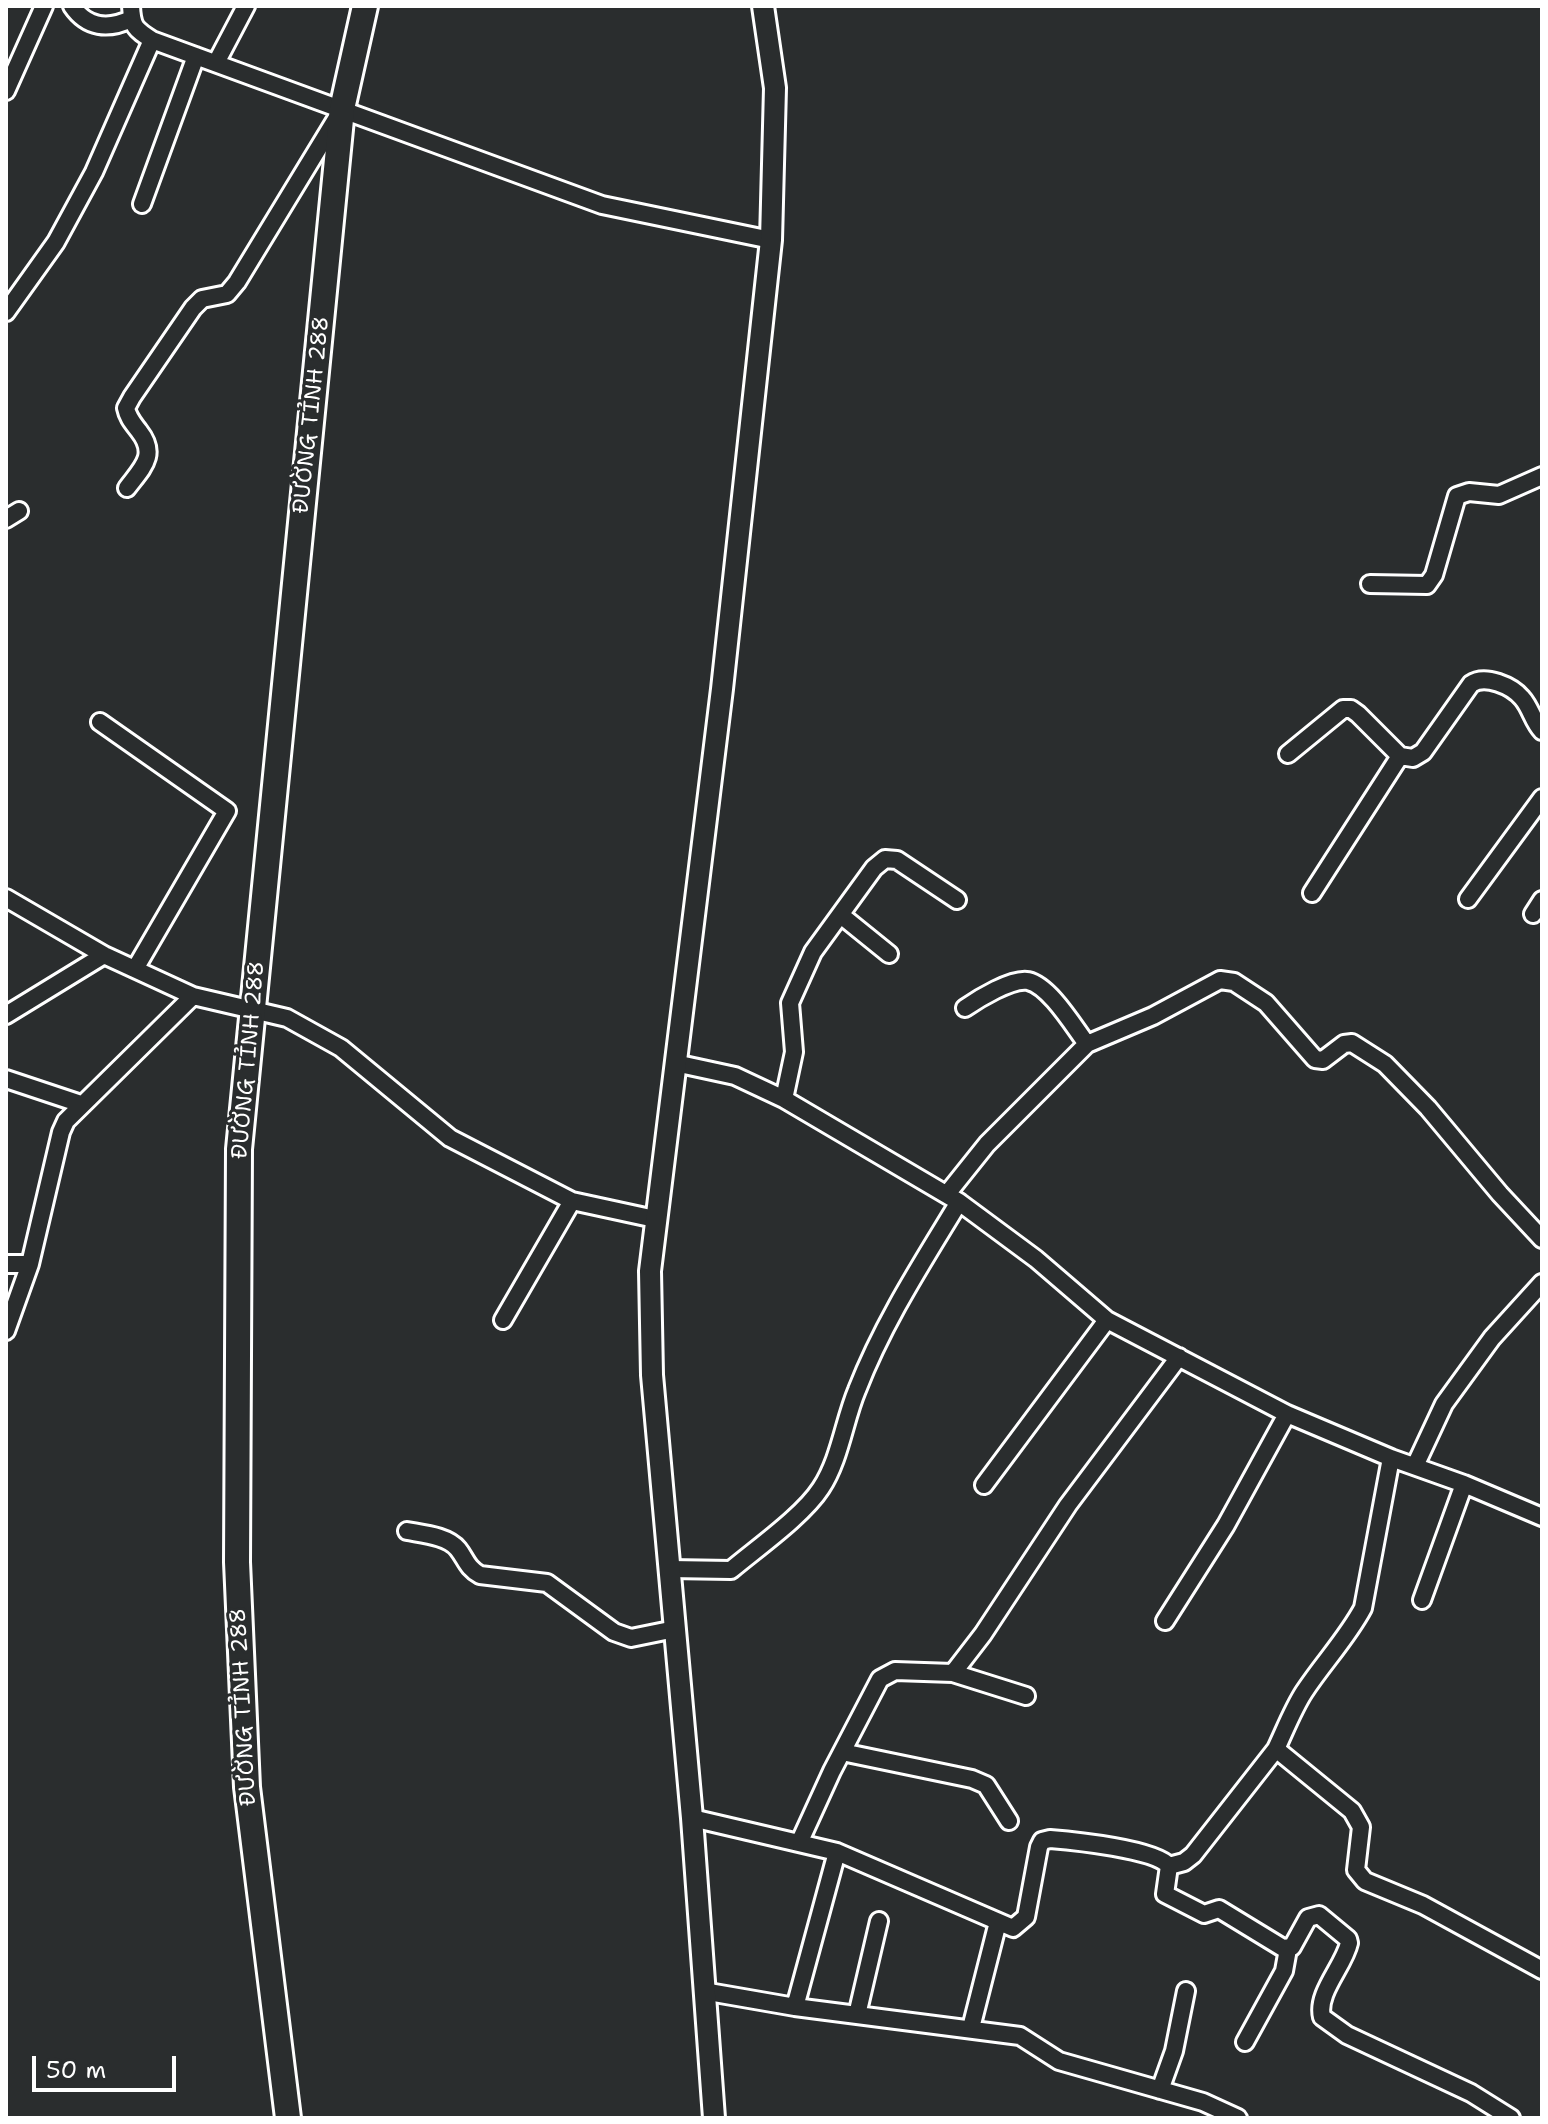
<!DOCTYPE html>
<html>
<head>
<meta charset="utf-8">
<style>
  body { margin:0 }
  #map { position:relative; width:1548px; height:2124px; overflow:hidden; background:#2a2d2e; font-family:"Shantell Sans",sans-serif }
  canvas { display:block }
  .frame { position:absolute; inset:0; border:8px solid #fff; pointer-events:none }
  .scale { position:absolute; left:32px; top:2056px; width:144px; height:36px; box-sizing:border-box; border:4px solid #fff; border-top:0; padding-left:10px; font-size:24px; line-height:28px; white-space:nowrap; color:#fff; -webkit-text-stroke:6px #2a2d2e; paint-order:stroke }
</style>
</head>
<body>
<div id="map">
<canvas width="1548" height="2124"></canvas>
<div class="frame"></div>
<div class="scale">50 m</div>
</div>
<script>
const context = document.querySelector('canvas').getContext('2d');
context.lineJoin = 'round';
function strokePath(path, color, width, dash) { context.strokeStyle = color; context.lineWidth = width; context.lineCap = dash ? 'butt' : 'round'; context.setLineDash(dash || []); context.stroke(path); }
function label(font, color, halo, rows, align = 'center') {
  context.font = font + ' "Shantell Sans",sans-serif'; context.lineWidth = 6; context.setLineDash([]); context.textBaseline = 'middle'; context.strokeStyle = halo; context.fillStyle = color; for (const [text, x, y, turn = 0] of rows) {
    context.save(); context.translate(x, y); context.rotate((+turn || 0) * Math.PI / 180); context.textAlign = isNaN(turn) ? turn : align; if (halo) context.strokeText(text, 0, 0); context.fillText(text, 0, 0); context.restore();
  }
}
const minor = new Path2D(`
  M 72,6 C 87,28 108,30 131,19
  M 131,6 C 132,27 135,29 152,40 L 602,205 L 771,240
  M 216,63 L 246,6
  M 6,91 L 44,6
  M 142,204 L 196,56
  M 6,312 L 56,242 L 94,172 L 152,40
  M 127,488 C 142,468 158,455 139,431 C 133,423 128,418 126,408 L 132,397 L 193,308 L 202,299 L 227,294 L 237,282 L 338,116
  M 6,519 L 19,511
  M 1370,584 L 1427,585 L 1434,575 L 1457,496 L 1469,492 L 1499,495 L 1542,476
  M 100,722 L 227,811 L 135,969
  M 1288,754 L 1343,709 L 1351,709 L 1358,714 L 1400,756 L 1413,758 L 1423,752 L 1471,684 C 1485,674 1512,686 1522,698 C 1531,708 1533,722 1542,731
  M 1312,893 L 1400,756
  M 6,898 L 104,955 L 193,996 L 287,1018 L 341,1048 L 450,1138 L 572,1201 L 655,1219
  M 1468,899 L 1542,798
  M 1533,914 L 1542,900
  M 842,916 L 889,954
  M 965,1008 C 978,999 1012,978 1028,981 C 1050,986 1074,1027 1087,1044
  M 6,1015 L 104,955
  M 675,1063 L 735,1076 L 784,1099 L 959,1202 L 1036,1259 L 1107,1320 L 1287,1414 L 1391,1458 L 1363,1608 C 1347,1638 1323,1663 1304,1692 C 1293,1709 1285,1730 1276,1749
  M 6,1079 L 81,1104
  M 784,1099 L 794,1052 L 790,1003 L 813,952 L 874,868 L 885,859 L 897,860 L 957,900
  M 947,1194 L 987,1144 L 1087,1044 L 1153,1016 L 1220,980 L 1234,982 L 1266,1003 L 1315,1059 L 1323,1060 L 1344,1044 L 1352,1043 L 1385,1064 L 1428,1108 L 1500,1194 L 1542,1239
  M 6,1264 L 30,1264
  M 503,1320 L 572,1201
  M 6,1331 L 30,1264 L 61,1132 L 66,1121 L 193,996
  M 1391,1458 L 1464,1484 L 1542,1517
  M 1415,1466 L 1444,1404 L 1492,1338 L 1542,1283
  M 984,1485 L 1107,1320
  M 407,1531 C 423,1534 448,1536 458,1549 C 466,1559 467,1568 480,1575 L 547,1583 L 614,1632 L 631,1638 L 675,1629
  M 670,1569 L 731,1570 C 757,1548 803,1516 821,1488 C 840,1459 844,1421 857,1390 C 883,1323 922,1263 959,1202
  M 1422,1600 L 1464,1484
  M 1165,1621 L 1226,1525 L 1287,1414
  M 953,1673 L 1026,1696
  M 842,1752 L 972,1779 L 986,1785 L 1009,1821
  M 692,1818 L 837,1852 L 1013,1928 L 1026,1917 L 1039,1847 L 1042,1841 L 1050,1839 C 1074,1841 1155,1849 1169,1866 L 1165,1894 L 1204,1914 L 1219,1909 L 1283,1948 L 1292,1947 L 1308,1918 L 1319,1915 L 1348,1939 L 1349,1943 C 1344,1966 1316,1993 1322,2017 L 1347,2035 L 1471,2093 L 1511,2118
  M 800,1841 L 832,1771 L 880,1679 L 895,1671 L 953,1673 L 983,1634 L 1068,1505 L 1179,1357
  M 1169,1866 L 1184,1862 L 1193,1855 L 1276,1749 L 1352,1811 L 1361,1827 L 1356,1870 L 1365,1881 L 1423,1905 L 1542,1970
  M 703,1991 L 795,2007 L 1020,2036 L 1059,2061 L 1203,2102 L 1238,2118
  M 795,2007 L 837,1852
  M 857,2015 L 879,1921
  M 971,2028 L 998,1922
  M 1245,2042 L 1284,1971 L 1288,1949
  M 1160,2090 L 1174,2051 L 1186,1991`);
const tertiary = new Path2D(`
  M 714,2118 L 692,1818 L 652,1375 L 650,1271 L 722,689 L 771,240 L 775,88 L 763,6`);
const primary = new Path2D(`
  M 288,2118 L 247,1787 L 237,1562 L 239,1149 L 342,109 L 365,6`);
const streetNames = [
  ["ĐƯỜNG TỈNH 288",312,415,-84],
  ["ĐƯỜNG TỈNH 288",249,1060,-85],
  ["ĐƯỜNG TỈNH 288",244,1707,-93]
];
strokePath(minor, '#fff', 22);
strokePath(tertiary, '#fff', 26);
strokePath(primary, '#fff', 30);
strokePath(minor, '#2a2d2e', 16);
strokePath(tertiary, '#2a2d2e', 20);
strokePath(primary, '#2a2d2e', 24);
label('22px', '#fff', '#2a2d2e', streetNames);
</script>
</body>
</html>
